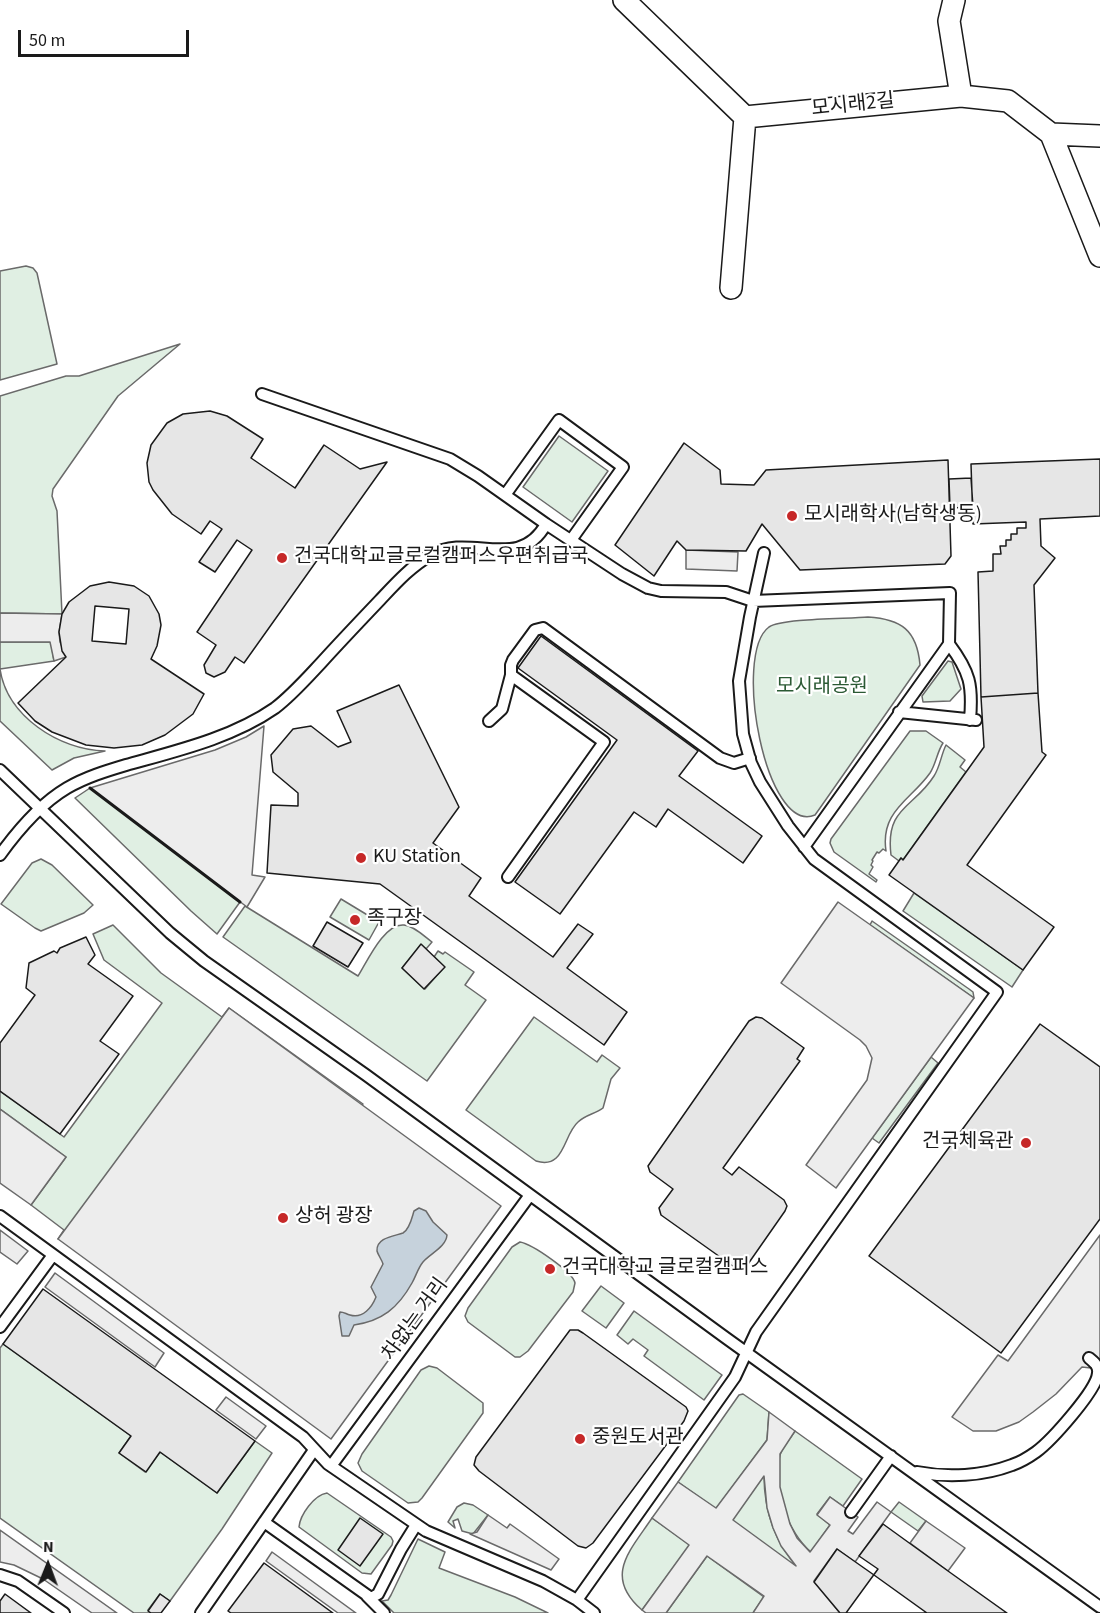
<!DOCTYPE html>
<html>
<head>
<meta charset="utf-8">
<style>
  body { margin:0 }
  #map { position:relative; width:1100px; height:1613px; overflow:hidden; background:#fff; font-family:"Source Sans 3",sans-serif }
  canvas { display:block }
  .north { position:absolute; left:18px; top:1535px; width:60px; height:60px; -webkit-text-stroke:4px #fff; paint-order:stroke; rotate:1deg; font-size:16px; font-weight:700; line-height:24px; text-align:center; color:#1a1a1a }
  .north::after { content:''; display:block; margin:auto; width:21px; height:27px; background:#1a1a1a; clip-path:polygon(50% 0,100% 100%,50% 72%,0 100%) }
  .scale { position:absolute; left:18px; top:30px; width:171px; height:27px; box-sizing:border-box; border:3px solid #1a1a1a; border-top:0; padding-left:8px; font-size:18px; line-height:21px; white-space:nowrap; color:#1a1a1a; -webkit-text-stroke:4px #fff; paint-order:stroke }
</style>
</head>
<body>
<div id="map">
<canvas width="1100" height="1613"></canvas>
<div class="north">N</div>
<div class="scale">50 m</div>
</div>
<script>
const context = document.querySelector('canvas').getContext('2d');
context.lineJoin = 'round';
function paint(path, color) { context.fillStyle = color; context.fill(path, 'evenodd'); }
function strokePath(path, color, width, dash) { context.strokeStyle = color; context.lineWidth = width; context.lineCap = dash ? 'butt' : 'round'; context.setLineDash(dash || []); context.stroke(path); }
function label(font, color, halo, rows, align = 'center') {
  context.font = font + ' "Source Sans 3","Noto Sans KR",sans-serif'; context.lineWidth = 4.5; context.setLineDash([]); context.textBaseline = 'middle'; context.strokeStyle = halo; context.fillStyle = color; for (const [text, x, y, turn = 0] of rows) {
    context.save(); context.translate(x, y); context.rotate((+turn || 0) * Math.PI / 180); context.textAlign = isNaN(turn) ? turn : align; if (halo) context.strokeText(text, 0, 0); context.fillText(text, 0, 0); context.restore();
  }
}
const green = new Path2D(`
  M 26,266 L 33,268 L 37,273 L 57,364 L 0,380 L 0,271 Z
  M 180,344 L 118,396 L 53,489 L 52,496 L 57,511 L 62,614 L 0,613 L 0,396 L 66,376 L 79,376 Z
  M 559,436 L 608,471 L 572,522 L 523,487 Z
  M 868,617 C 901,619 917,630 920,665 L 820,808 L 815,815 C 766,836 732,654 769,627 C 783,618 848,619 868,617 Z
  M 0,642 L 51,642 L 54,661 L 0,669 C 7,716 59,750 105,751 L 74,758 L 52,770 L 0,721 Z
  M 948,661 L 952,662 L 961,689 L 950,701 L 923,702 L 922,696 Z
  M 910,731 L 926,731 L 943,743 C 937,752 936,764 930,773 C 911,800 880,811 886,851 L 883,849 L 879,853 L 877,852 L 872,860 L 873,861 L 871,865 L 873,867 L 869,874 L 877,880 L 876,882 L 834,852 L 830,843 L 831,839 Z
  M 946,745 L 965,760 L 960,767 L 966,772 L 903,860 L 901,858 L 899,861 L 891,855 C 885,807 914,808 934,776 C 940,767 941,755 946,745 Z
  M 90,788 L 240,902 L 217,934 L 191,911 L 75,798 Z
  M 41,859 L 52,865 L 93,905 L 84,913 L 41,931 L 35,928 L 1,904 L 32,863 Z
  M 914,893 L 1023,970 L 1012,987 L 903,911 Z
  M 341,899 L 379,922 L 369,940 L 330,917 Z
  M 245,906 L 358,976 C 367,962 384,923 404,925 C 414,926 424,936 432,942 L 426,949 L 421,945 L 402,968 L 425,989 L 444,967 L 434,957 L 438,951 L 443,954 L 445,952 L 474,972 L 465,985 L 486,1000 L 427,1081 L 223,937 Z
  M 872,921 L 969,989 L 973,992 L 974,998 L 870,925 Z
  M 113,925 L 161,973 L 222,1017 L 229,1008 L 363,1104 L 58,1239 L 64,1230 L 31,1205 L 66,1157 L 0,1109 L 0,1091 L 64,1137 L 162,1003 L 104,960 L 93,934 Z
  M 534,1017 L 597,1062 L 602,1055 L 620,1068 L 611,1079 L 603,1108 C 595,1114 585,1115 578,1122 C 563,1135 565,1170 536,1161 L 466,1110 Z
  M 931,1057 L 938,1063 L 879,1143 L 872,1138 Z
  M 520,1242 C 532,1244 573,1272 575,1283 L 573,1292 L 528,1351 L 520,1357 L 515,1357 L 468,1322 L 465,1316 L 468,1308 L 512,1247 Z
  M 601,1286 L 624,1303 L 606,1328 L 582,1311 Z
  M 634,1311 L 722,1375 L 704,1400 L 644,1356 L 648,1350 L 633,1339 L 628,1344 L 617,1335 Z
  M 3,1344 L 131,1436 L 119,1453 L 145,1472 L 160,1452 L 217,1493 L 255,1441 L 272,1453 L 222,1529 L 170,1601 L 160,1594 L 148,1610 L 151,1613 L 134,1613 L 0,1518 L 0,1348 Z
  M 429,1366 L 437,1368 L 479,1400 L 483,1403 L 483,1413 L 422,1498 L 418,1502 L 408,1503 L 362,1471 L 358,1463 L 362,1454 L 421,1370 Z
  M 743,1394 L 769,1412 L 767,1440 L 716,1509 L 678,1482 L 739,1395 Z
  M 795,1431 L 862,1479 L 843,1506 L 830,1497 L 817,1514 L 830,1525 L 811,1552 C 788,1532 771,1486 780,1455 C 782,1447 790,1439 795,1431 Z
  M 764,1475 C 764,1511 774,1542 799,1569 L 732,1520 Z
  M 327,1493 L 391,1537 L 393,1541 L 392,1545 L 371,1574 L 362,1573 L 299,1527 C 300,1515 314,1495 327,1493 Z
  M 899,1502 L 926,1521 L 918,1531 L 891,1512 Z
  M 464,1503 L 473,1505 L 488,1515 L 473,1534 L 462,1531 L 458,1519 L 453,1521 L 455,1528 L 448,1522 L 457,1507 Z
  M 652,1518 L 690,1545 L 642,1610 C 603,1576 630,1551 652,1518 Z
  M 418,1539 L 445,1552 L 439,1568 L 515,1597 L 548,1613 L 394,1613 L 382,1601 L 388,1600 L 391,1595 Z
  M 707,1556 L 764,1597 L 753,1613 L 666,1613 Z`);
const parking = new Path2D(`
  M 686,550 L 738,552 L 737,571 L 686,569 Z
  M 0,613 L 62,614 L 59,632 L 60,642 L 66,657 L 54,661 L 50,642 L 0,642 Z
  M 264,726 L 252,875 L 265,877 L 247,907 L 90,788 L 215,750 L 246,737 Z
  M 838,902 L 974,998 L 836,1188 L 806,1165 L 867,1080 L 872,1058 L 866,1046 L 860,1040 L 781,983 Z
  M 229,1008 L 501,1206 L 331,1439 L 58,1239 Z
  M 0,1109 L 66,1157 L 31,1205 L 0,1183 Z
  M 0,1230 L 28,1251 L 17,1264 L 0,1252 Z
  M 1100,1235 L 1100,1369 L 1082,1367 L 1056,1394 L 1033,1412 L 1019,1422 L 996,1431 L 973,1431 L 952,1417 L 998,1355 L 1008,1361 Z
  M 55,1273 L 164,1353 L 155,1367 L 45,1287 Z
  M 226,1397 L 266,1426 L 256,1439 L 216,1410 Z
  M 769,1412 L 795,1431 L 780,1454 L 780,1487 L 790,1524 L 797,1538 L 810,1552 L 830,1525 L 817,1515 L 830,1497 L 858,1517 L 848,1531 L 853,1534 L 877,1502 L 891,1512 L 855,1562 L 837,1549 L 814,1581 L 840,1613 L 753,1613 L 764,1596 L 707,1556 L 666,1613 L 646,1613 L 642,1610 L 689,1545 L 652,1518 L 678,1482 L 716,1508 L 767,1440 ZM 764,1476 L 767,1508 L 773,1528 L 781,1546 L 796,1566 L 733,1520 Z
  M 488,1515 L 507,1528 L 510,1524 L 559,1559 L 551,1570 L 470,1534 L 477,1532 Z
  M 926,1521 L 965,1548 L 948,1571 L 910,1543 Z
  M 0,1530 L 117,1613 L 92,1613 L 43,1579 L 14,1565 L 0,1562 Z
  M 272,1552 L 356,1613 L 338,1613 L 266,1561 Z`);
const water = new Path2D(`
  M 419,1208 L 426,1211 L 433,1222 L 447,1235 C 446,1247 431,1253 423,1262 C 418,1268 416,1276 412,1283 C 398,1308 382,1321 354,1325 L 349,1336 L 342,1336 L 339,1316 L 340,1312 C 344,1312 346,1314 350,1315 C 363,1319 372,1307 376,1297 L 371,1287 L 383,1264 C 382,1260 378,1255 377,1251 C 376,1237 396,1236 403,1233 C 410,1229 412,1217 414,1211 Z`);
const building = new Path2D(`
  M 210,411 L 227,416 L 263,439 L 251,458 L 295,488 L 324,445 L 360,469 L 387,462 L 244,663 L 235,657 L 225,672 L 214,677 L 206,673 L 204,665 L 216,645 L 197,632 L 252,550 L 237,540 L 215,572 L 199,562 L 222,529 L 210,521 L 201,534 L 172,514 L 153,490 L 149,482 L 147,463 L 151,445 L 167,423 L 183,414 Z
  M 684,443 L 720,470 L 721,484 L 754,485 L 766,470 L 948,460 L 951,556 L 945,564 L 800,570 L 762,524 L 746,551 L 686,550 L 677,541 L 654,576 L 615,545 Z
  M 1100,459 L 1100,516 L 1040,519 L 1041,546 L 1055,558 L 1034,585 L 1038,693 L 981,697 L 978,572 L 993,571 L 993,554 L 1001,554 L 1000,546 L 1006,546 L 1006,540 L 1011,540 L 1011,534 L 1017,534 L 1017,528 L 1026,528 L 1026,522 L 973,524 L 971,464 Z
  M 971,478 L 973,507 L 950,508 L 949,479 Z
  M 109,582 L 134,586 L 149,596 L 159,614 L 161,625 L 157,646 L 151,659 L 204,694 L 193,714 L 165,735 L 142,745 L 114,748 L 86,745 L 52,732 L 35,721 L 18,703 L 66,657 L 62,651 L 59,632 L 62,614 L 69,602 L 90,586 Z
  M 95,606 L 129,609 L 126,644 L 92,641 Z
  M 541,636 L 698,751 L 679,776 L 762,836 L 743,863 L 668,809 L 656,827 L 634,812 L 560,914 L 515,882 L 617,740 L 518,668 Z
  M 399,685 L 459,807 L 433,843 L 481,878 L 469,896 L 553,957 L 578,924 L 593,934 L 567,968 L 627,1012 L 604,1045 L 380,884 L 267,873 L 271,805 L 298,806 L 298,793 L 273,772 L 271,755 L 293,729 L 311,726 L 338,747 L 351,742 L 337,711 Z
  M 1038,693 L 1042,752 L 1046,755 L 967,865 L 1054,927 L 1023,970 L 889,875 L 901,858 L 903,860 L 984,747 L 981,697 Z
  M 327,922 L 363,943 L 348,967 L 313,946 Z
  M 86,937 L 95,955 L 88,964 L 133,996 L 100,1041 L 119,1054 L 60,1134 L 0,1091 L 0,1043 L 35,995 L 26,988 L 29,963 L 54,951 L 57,953 L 60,948 Z
  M 421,944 L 445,967 L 424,989 L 402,968 Z
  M 756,1017 L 762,1018 L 804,1048 L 797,1059 L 800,1061 L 723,1168 L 732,1175 L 739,1167 L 784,1200 L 787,1206 L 785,1211 L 748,1264 L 743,1268 L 737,1269 L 661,1215 L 659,1208 L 673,1189 L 650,1172 L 648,1166 L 749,1021 Z
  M 1040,1024 L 1100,1067 L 1100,1219 L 1001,1353 L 869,1256 Z
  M 43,1289 L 255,1441 L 217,1493 L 160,1452 L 146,1472 L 119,1453 L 131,1436 L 3,1344 Z
  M 570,1330 L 578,1330 L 583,1333 L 686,1407 L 688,1411 L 684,1421 L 593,1543 L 586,1548 L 578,1546 L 479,1471 L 474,1465 L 476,1457 Z
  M 360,1518 L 383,1534 L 360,1566 L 338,1550 Z
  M 883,1524 L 948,1571 L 1007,1613 L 846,1613 L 878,1569 L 859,1556 Z
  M 837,1549 L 874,1575 L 927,1613 L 840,1613 L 814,1582 Z
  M 264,1563 L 333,1613 L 231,1613 L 228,1611 Z
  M 5,1594 L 31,1613 L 0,1613 L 0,1601 Z
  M 160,1594 L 170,1601 L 161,1613 L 151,1613 L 148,1611 Z`);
const lane = new Path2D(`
  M 262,394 L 450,459 L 478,476 L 546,524
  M 505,495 L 559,420 L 623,467 L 571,540
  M 949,644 C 970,672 973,685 970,720
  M 511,675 L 511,665 L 513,660 L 535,630 L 543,628 L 720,758 L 734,763 L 750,758
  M 899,712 L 976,720
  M 489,721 L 502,709 L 511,675 L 604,742 L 508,877
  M 0,770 L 170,933 L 204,961 L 366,1075 L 726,1338 L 1100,1607
  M 0,855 C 18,830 40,804 67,788 C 86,777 106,771 126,765 C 176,751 232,738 275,708 C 292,695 306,679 321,663 C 340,642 360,621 380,600 C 395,584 411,566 431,555 C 470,532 519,573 546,524 L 622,574 L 648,588 L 661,591 L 726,592 L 753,601 L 950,593 L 949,644 L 804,847
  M 0,1216 L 303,1437 L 328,1464 L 426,1531 L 543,1581 L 577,1600 L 735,1377 L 756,1332 L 997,992 L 814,859 L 788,826 L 760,782 L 751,763 L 743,734 L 739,681 L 750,617 L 764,553
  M 0,1327 L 53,1255
  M 331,1466 L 530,1195
  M 917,1472 C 948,1478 983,1476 1012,1465 C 1021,1462 1029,1457 1036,1452 C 1051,1441 1097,1390 1098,1373 C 1099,1366 1094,1362 1089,1358
  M 851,1512 L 891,1456
  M 264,1522 L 371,1598 L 378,1594 L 401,1549 L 416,1525
  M 0,1575 L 18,1581 L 64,1613
  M 367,1596 L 384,1613
  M 577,1600 L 594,1613
  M 201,1613 L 314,1450`);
const street = new Path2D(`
  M 624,0 L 745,117 L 961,96
  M 954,0 L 949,21 L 961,96 L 1008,101 L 1051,134 L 1100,136
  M 1051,134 L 1100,256
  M 731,288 L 745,117`);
const wall = new Path2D(`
  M 90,788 L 240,902`);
const markers = [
  [792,516,6,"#c62828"],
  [282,558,6,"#c62828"],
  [361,858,6,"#c62828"],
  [355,920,6,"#c62828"],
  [1026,1143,6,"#c62828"],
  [283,1218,6,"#c62828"],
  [550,1269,6,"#c62828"],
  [580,1439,6,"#c62828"]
];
const streetNames = [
  ["모시래2길",853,106,-6],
  ["차없는 거리",416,1320,-54]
];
const poiNames = [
  ["모시래학사(남학생동)",804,516],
  ["건국대학교글로컬캠퍼스우편취급국",294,558],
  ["KU Station",373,858],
  ["족구장",367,920],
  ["건국체육관",1014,1143,"right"],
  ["상허 광장",295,1218],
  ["건국대학교 글로컬캠퍼스",562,1269],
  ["중원도서관",592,1439]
];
const parkNames = [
  ["모시래공원",822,688]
];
paint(green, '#e0efe3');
strokePath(green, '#6a6a6a', 1.5);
paint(parking, '#ededed');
strokePath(parking, '#6a6a6a', 1.5);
paint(water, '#c6d2dc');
strokePath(water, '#6a6a6a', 1.5);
paint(building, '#e6e6e6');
strokePath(building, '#1a1a1a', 1.5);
strokePath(lane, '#1a1a1a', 14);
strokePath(street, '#1a1a1a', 24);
strokePath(lane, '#fff', 10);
strokePath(street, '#fff', 21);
strokePath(wall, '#1a1a1a', 3);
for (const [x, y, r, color] of markers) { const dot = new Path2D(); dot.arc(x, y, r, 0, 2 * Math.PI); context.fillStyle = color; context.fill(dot); strokePath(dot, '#fff', 2); }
label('20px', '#1a1a1a', '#fff', streetNames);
label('20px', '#1a1a1a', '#fff', poiNames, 'left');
label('20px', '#2b5a34', '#fff', parkNames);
</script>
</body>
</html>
